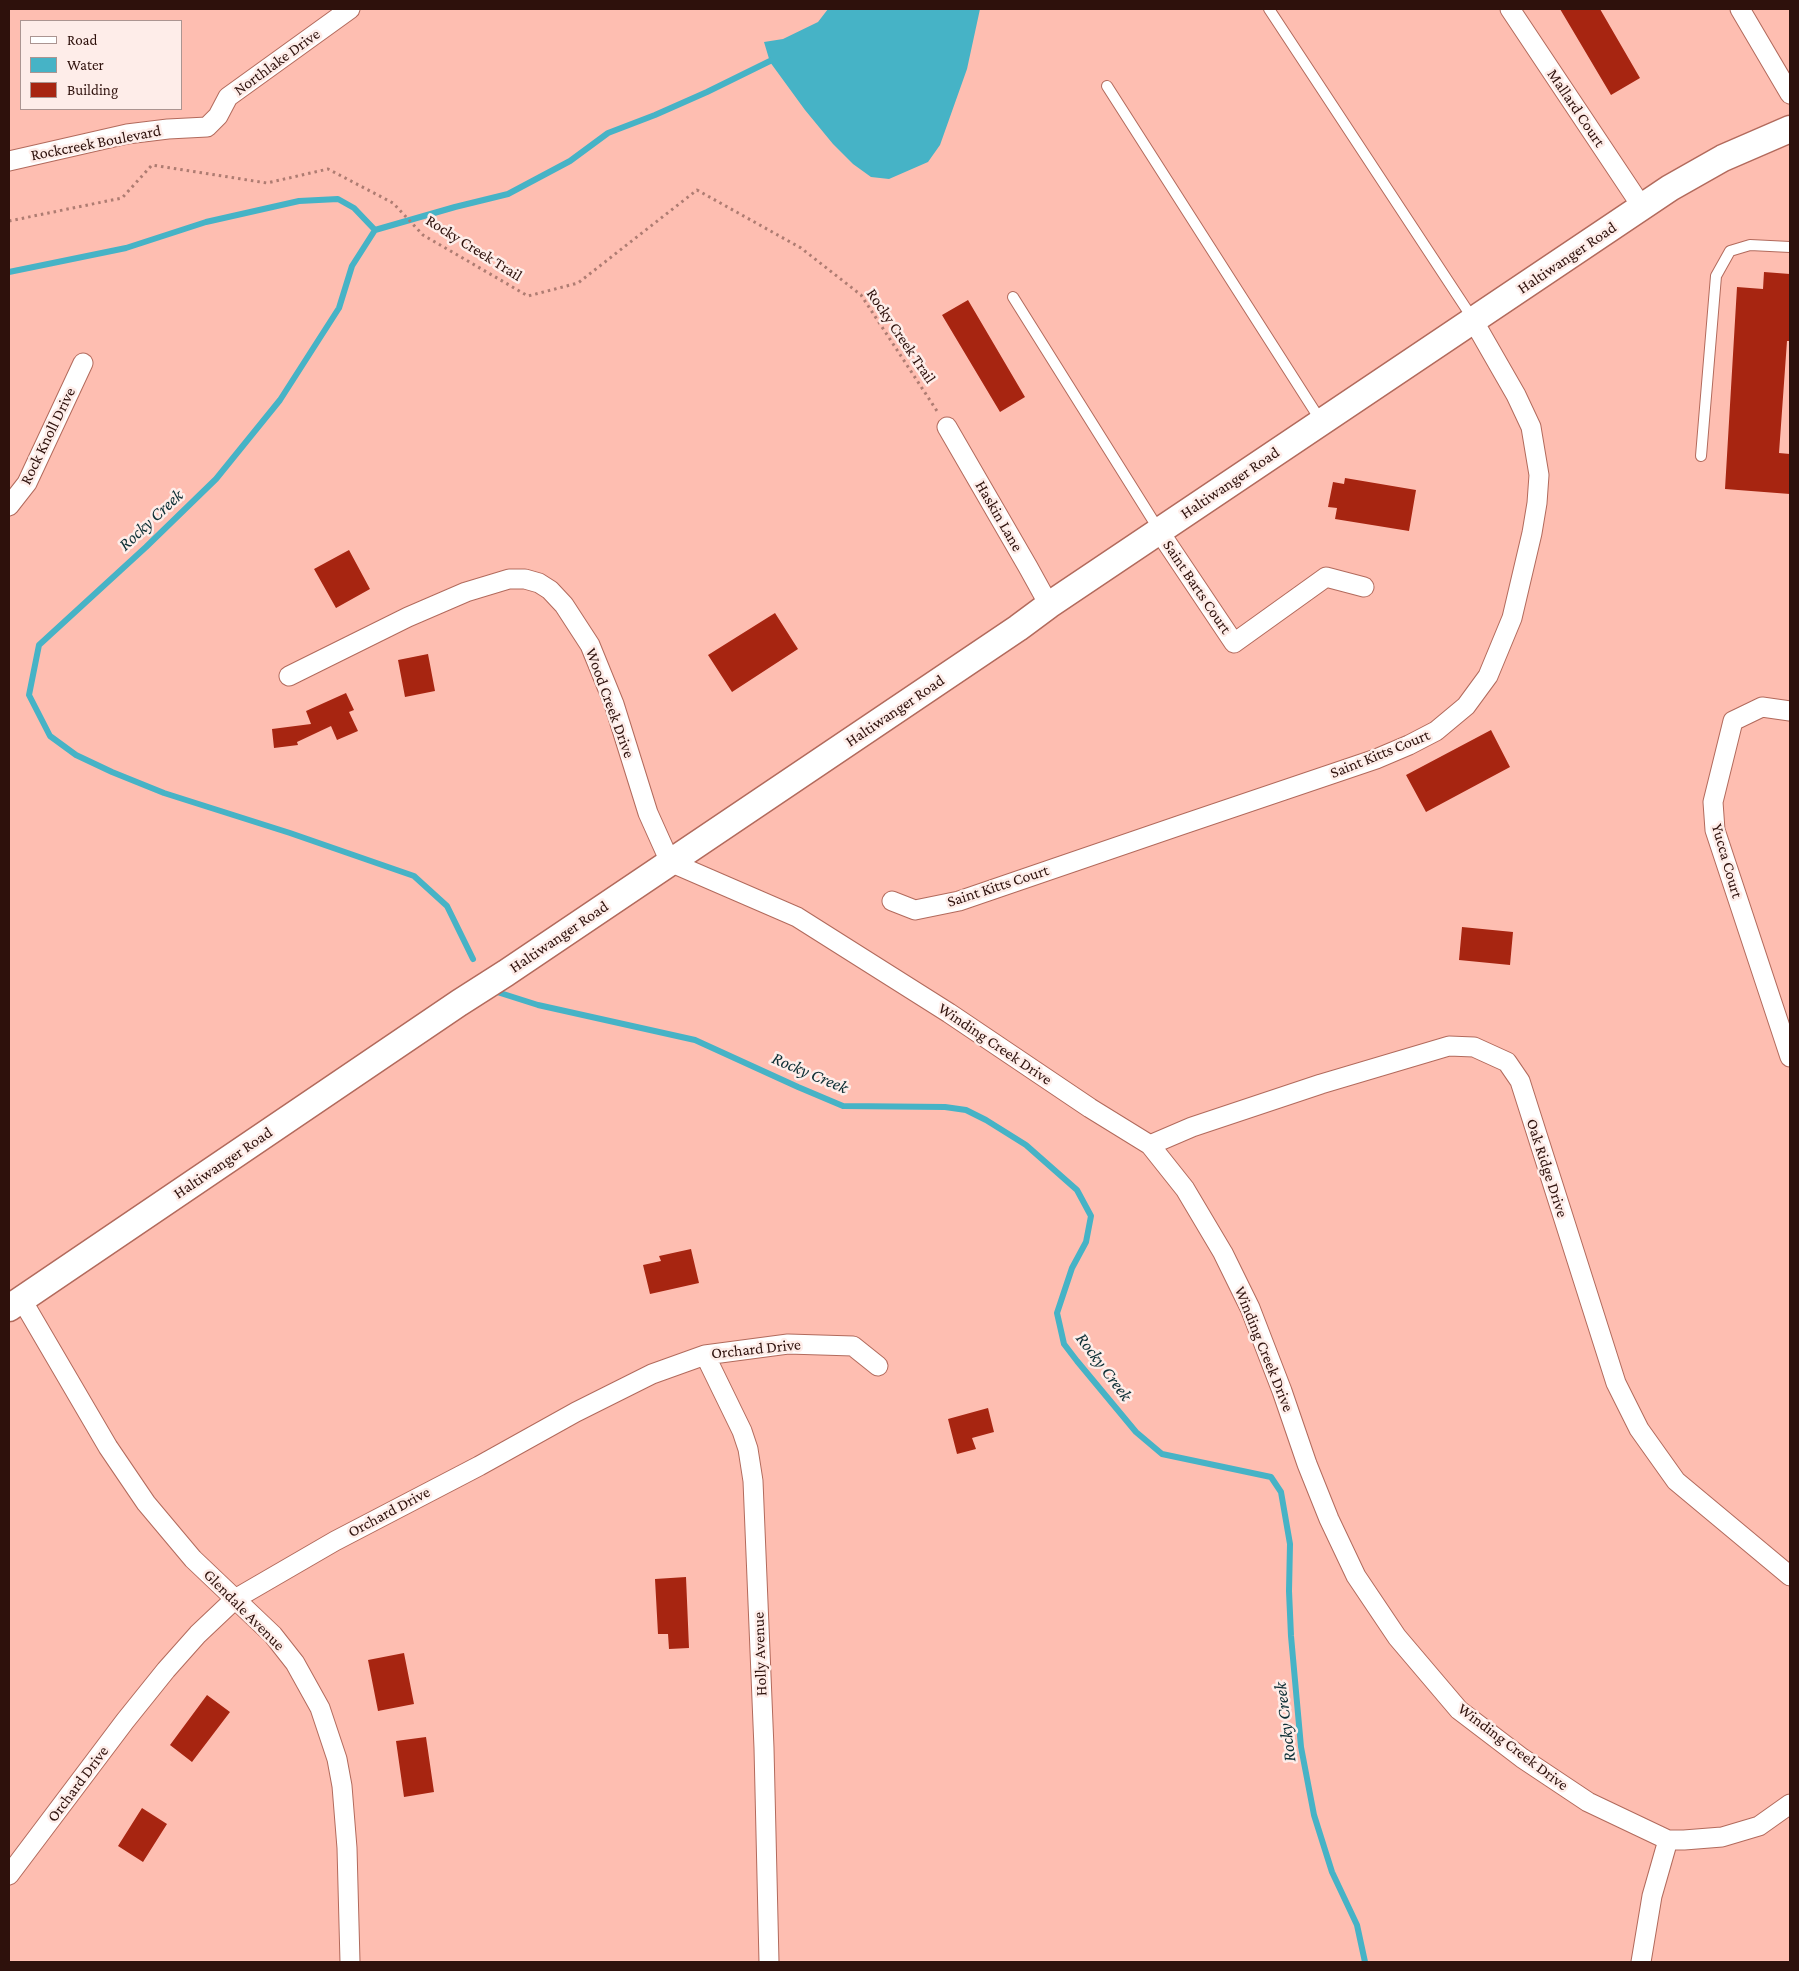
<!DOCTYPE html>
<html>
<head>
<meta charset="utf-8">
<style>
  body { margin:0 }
  #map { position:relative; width:1799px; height:1971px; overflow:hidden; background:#febeb1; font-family:"Crimson Pro",serif }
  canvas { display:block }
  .frame { position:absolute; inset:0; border:10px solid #2e110c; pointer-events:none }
  .legend { position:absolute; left:20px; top:20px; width:162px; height:90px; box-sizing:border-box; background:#feede9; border:1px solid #ab9591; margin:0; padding:6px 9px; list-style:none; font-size:15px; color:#2e110c }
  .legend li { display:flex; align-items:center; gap:10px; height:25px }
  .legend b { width:25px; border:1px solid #ab9591 }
</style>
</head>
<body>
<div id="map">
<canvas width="1799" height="1971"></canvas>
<div class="frame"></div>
<ul class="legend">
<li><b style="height:6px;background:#fff"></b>Road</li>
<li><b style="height:14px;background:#46b3c6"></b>Water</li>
<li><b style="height:14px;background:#a72511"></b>Building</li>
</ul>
</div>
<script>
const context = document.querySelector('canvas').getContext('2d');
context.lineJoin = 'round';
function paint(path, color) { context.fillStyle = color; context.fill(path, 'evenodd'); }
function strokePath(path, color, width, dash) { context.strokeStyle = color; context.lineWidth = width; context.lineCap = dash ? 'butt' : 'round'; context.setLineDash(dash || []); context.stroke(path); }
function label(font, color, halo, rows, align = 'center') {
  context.font = font + ' "Crimson Pro",serif'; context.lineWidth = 5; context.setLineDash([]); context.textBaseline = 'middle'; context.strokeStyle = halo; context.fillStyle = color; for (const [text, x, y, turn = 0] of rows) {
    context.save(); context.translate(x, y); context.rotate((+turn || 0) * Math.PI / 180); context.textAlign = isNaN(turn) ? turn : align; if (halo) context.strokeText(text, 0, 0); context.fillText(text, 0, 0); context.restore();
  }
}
const water = new Path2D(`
  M 828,9 L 980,9 L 967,69 L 940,145 L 928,162 L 889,179 L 871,177 L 853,164 L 833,144 L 805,110 L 770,62 L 764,42 L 783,39 L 818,22 Z`);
const stream = new Path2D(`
  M 375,230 L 352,266 L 339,308 L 280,400 L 216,479 L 146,547 L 39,645 L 29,695 L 50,736 L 76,755 L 112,772 L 164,793 L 290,833 L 414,876 L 447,906 L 473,959
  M 375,230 L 455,207 L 508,194 L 570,161 L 608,133 L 655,115 L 707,92 L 770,61
  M 9,272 L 126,248 L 206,222 L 299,201 L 338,199 L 354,208 L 375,230
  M 494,991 L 538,1005 L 695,1040 L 798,1087 L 843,1106 L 945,1107 L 966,1110 L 986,1120 L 1026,1145 L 1077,1190 L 1091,1216 L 1086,1242 L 1072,1268 L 1057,1313 L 1064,1344 L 1077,1361 L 1136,1432 L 1162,1454 L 1271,1477 L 1281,1492 L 1290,1544 L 1289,1591 L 1291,1636 L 1301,1747 L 1314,1815 L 1332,1872 L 1357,1925 L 1365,1962`);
const building = new Path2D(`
  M 1560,9 L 1600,9 L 1640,78 L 1611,95 Z
  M 1764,272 L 1790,274 L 1790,341 L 1787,341 L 1779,453 L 1790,454 L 1790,494 L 1725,489 L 1737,287 L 1763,289 Z
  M 968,300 L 1025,397 L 1000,412 L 942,315 Z
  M 1345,478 L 1416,490 L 1409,531 L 1335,519 L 1337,508 L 1328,507 L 1333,482 L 1344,484 Z
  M 349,550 L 370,589 L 336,608 L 314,569 Z
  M 775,613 L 798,649 L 732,692 L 708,655 Z
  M 428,654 L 435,691 L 405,697 L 398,660 Z
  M 346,693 L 354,710 L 349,712 L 358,731 L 337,740 L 331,726 L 297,742 L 298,745 L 274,748 L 272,729 L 311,724 L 306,711 Z
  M 1491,730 L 1510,767 L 1426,812 L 1406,775 Z
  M 1462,927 L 1513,932 L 1510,965 L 1459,960 Z
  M 691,1249 L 699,1283 L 650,1294 L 643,1265 L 661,1261 L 659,1256 Z
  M 988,1408 L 994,1432 L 972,1438 L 976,1449 L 957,1454 L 948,1419 Z
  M 686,1577 L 689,1648 L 669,1649 L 668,1634 L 658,1634 L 655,1579 Z
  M 404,1653 L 414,1704 L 378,1711 L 368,1660 Z
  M 207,1695 L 230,1712 L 192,1762 L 170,1745 Z
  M 426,1737 L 434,1792 L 404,1797 L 396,1741 Z
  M 142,1808 L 167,1824 L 143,1862 L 118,1846 Z`);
const path = new Path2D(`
  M 9,221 L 122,198 L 152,165 L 267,183 L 328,169 L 393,203 L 423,235 L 528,296 L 578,283 L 697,190 L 801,248 L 861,295 L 937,411`);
const lane = new Path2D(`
  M 1269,9 L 1473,319
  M 1107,86 L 1321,421
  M 1013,297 L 1159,530
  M 1701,456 L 1716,276 L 1730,251 L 1750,245 L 1790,247`);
const street = new Path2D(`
  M 1510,9 L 1642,207
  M 1740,9 L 1790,94
  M 9,161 L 127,134 L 168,129 L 207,127 L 218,116 L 228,97 L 350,9
  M 947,427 L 1028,567 L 1049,605
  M 9,506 L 27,483 L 83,363
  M 1159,531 L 1234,643 L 1326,577 L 1364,587
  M 289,676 L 408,617 L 466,592 L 509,579 L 525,579 L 539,583 L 550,590 L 564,605 L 590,645 L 614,704 L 648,813 L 670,862 L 797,917 L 949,1013 L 1090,1108 L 1150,1145 L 1185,1189 L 1223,1253 L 1250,1308 L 1282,1391 L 1307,1464 L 1329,1519 L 1356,1576 L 1397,1637 L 1459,1710 L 1522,1758 L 1588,1802 L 1668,1840 L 1684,1840 L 1722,1837 L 1759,1826 L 1790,1804
  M 1790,711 L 1762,707 L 1733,721 L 1713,802 L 1715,830 L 1790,1057
  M 892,901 L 915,910 L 959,901 L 1181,825 L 1376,759 L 1409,745 L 1436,731 L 1466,706 L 1488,676 L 1512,618 L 1532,533 L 1537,503 L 1539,475 L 1531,427 L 1516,395 L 1473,320
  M 1150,1145 L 1192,1127 L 1321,1084 L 1449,1046 L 1474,1047 L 1507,1062 L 1520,1081 L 1616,1383 L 1639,1429 L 1676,1481 L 1790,1576
  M 22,1300 L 108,1447 L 146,1503 L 193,1559 L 273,1635 L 295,1663 L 320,1708 L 337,1759 L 342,1786 L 347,1848 L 350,1962
  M 705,1355 L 742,1431 L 748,1449 L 753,1481 L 764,1748 L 769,1962
  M 9,1875 L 125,1721 L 166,1670 L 198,1634 L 235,1599 L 335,1541 L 479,1466 L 576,1412 L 652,1374 L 705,1355 L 788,1344 L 853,1346 L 878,1366
  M 1641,1962 L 1652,1896 L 1668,1840`);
const secondary = new Path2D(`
  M 9,1308 L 459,1003 L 506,973 L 1018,628 L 1049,605 L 1670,188 L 1723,158 L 1790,129`);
const streetNames = [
  ["Northlake Drive",277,62,-36],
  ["Mallard Court",1576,108,56],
  ["Rockcreek Boulevard",96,143,-11],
  ["Rocky Creek Trail",474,248,32],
  ["Haltiwanger Road",1567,258,-34],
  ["Rocky Creek Trail",901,336,56],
  ["Rock Knoll Drive",48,436,-64],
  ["Haltiwanger Road",1230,483,-34],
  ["Haskin Lane",999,516,60],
  ["Saint Barts Court",1197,587,56],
  ["Wood Creek Drive",610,703,70],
  ["Haltiwanger Road",895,711,-34],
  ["Saint Kitts Court",1380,754,-22],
  ["Yucca Court",1727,861,74],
  ["Saint Kitts Court",998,886,-18],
  ["Haltiwanger Road",559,937,-34],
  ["Winding Creek Drive",995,1044,34],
  ["Haltiwanger Road",223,1163,-34],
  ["Oak Ridge Drive",1547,1168,72],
  ["Orchard Drive",756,1349,-6],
  ["Winding Creek Drive",1264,1349,68],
  ["Orchard Drive",389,1512,-28],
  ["Glendale Avenue",244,1610,45],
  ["Holly Avenue",760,1654,-92],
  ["Winding Creek Drive",1513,1747,37],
  ["Orchard Drive",78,1784,-53]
];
const waterNames = [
  ["Rocky Creek",151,520,-43],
  ["Rocky Creek",810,1073,23],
  ["Rocky Creek",1104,1367,53],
  ["Rocky Creek",1285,1722,-97]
];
paint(water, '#46b3c6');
strokePath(stream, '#46b3c6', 6);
paint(building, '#a72511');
strokePath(lane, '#b26a5c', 12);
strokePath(street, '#b26a5c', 21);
strokePath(secondary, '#b26a5c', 29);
strokePath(path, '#ae7c72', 3, [2.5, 4]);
strokePath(lane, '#fff', 10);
strokePath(street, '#fff', 19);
strokePath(secondary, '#fff', 26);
label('16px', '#2e110c', '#feede9', streetNames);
label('italic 18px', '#0d2f35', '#feede9', waterNames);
</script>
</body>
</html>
